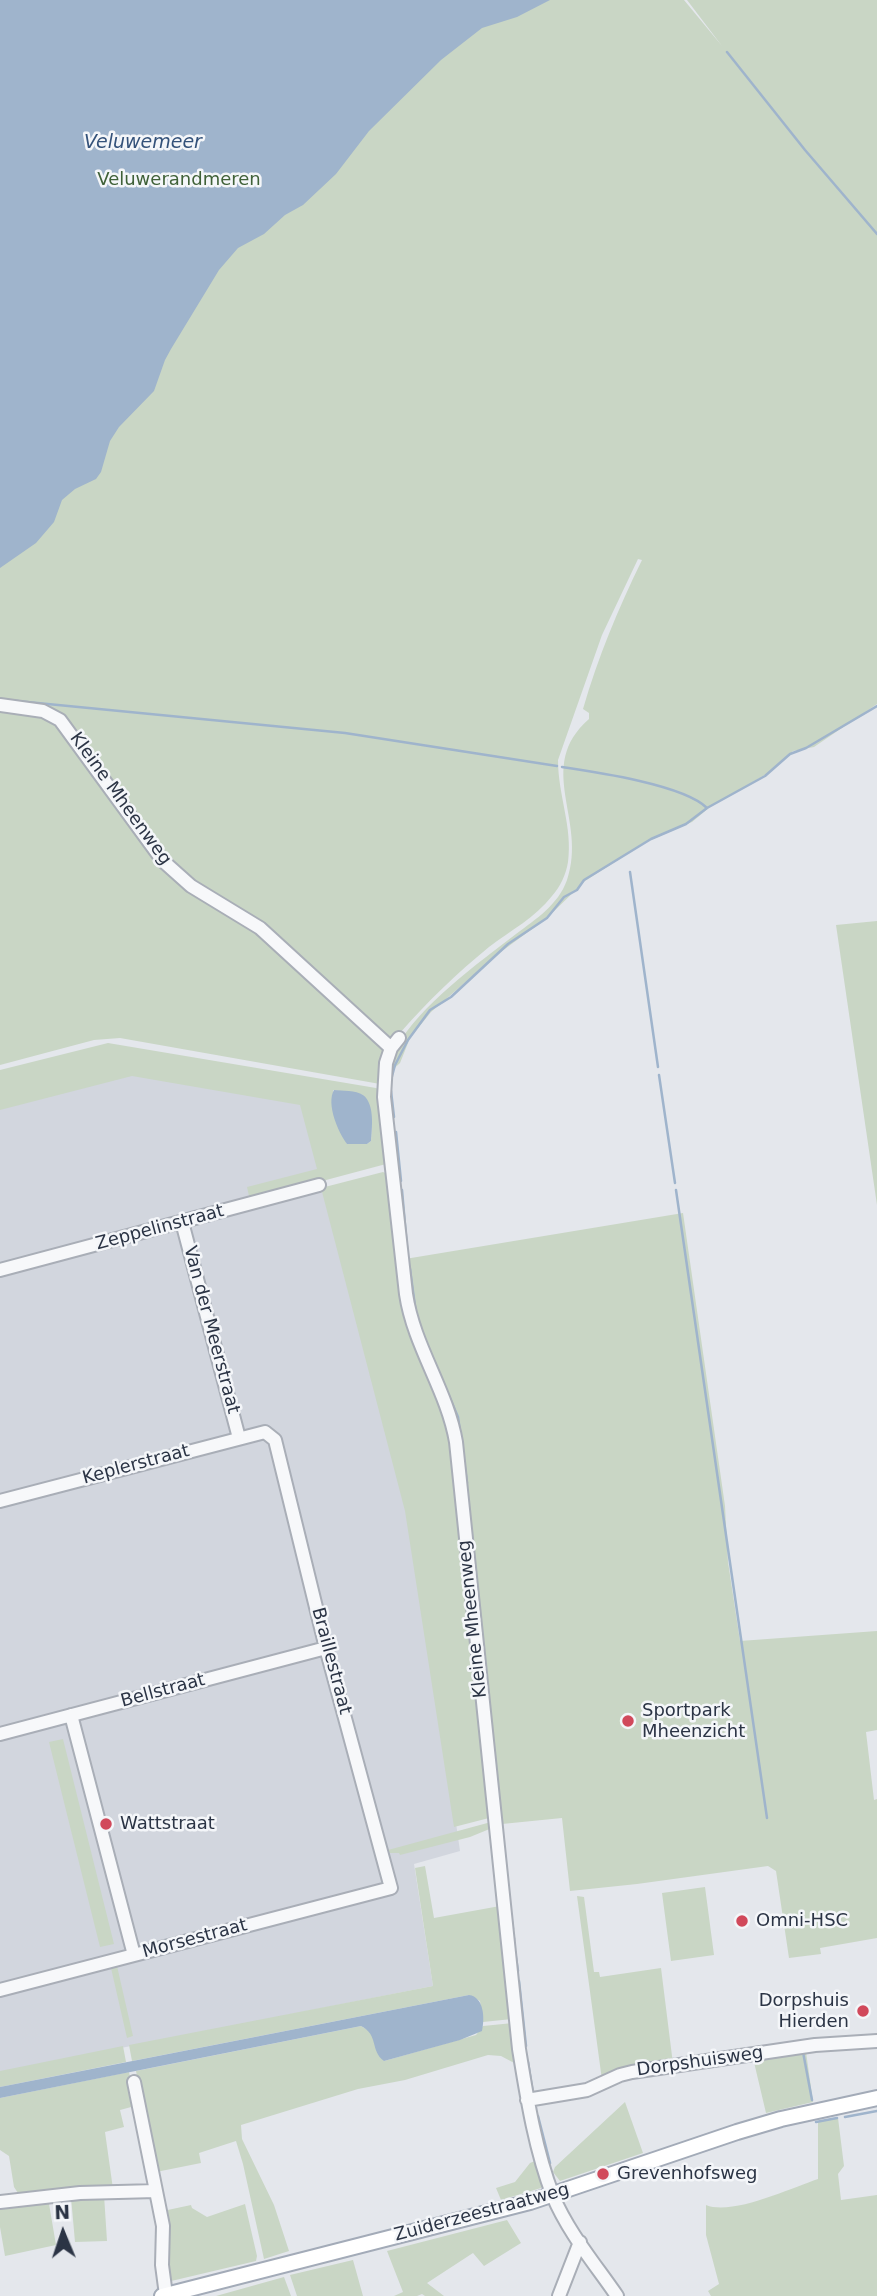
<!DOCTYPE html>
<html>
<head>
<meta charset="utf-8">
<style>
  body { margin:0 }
  #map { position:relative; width:877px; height:2296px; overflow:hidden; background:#e4e7ec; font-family:"DejaVu Sans",sans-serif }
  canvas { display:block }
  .north { position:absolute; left:28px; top:2198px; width:70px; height:70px; -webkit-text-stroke:5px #f4f6f9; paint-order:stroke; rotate:358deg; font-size:19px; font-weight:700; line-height:28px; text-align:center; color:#2b3445 }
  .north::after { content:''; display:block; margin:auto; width:24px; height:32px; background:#2b3445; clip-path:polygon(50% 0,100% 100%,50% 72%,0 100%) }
</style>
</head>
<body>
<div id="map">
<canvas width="877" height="2296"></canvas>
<div class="north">N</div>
</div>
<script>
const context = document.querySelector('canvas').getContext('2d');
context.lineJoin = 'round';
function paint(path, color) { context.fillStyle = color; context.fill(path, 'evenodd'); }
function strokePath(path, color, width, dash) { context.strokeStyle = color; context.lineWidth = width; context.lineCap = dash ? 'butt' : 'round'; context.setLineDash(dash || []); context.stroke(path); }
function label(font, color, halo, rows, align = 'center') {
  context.font = font + ' "DejaVu Sans",sans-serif'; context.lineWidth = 5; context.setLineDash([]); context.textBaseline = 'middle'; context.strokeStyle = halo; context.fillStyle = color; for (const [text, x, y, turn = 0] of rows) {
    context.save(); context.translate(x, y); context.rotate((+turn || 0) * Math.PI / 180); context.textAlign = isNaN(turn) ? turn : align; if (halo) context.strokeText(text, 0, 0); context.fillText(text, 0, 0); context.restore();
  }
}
const built = new Path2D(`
  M 136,1073 L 305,1100 L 411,1509 L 460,1851 L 414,1864 L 433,1986 L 0,2072 L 0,1108 Z`);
const green = new Path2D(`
  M 0,0 L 684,0 L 722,46 L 687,0 L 877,0 L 877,704 L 814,747 L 793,751 L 768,773 L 710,807 L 692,822 L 646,842 L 585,881 L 547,918 L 498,954 L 431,1012 L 410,1038 L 400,1063 L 388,1074 C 390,1065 392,1056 396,1048 C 420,1005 477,964 516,934 C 536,919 558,905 567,880 C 588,820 534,767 589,719 L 589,713 L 583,709 C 598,657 618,609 642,560 L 638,559 L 602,635 L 558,760 C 558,795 573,828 568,862 C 566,875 560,887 552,896 C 536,917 510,931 489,947 C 457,973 427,1002 400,1033 L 394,1038 L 388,1039 L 293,956 L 170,865 L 63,720 L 0,703 L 9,698 L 0,698 Z
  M 0,707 L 55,720 L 157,860 L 250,923 L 383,1048 L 380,1084 L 120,1038 L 94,1040 L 0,1065 Z
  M 877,921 L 877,1205 L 836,925 Z
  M 108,1043 L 376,1088 L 378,1089 L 386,1164 L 255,1199 L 249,1196 L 247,1187 L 317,1169 L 300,1105 L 132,1076 L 0,1110 L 0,1070 ZM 333,1090 L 363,1095 L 372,1121 L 371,1141 L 367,1144 L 347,1144 Z
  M 383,1172 L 389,1175 L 399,1254 L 449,1423 L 490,1815 L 489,1818 L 454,1827 L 405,1511 L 321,1188 Z
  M 683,1213 L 725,1506 L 728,1562 L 740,1641 L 877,1631 L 877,1730 L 866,1732 L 874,1800 L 877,1799 L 877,1938 L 820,1948 L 821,1954 L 789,1958 L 776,1871 L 768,1866 L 637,1884 L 570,1891 L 562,1818 L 502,1824 L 459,1441 L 415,1322 L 405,1259 Z
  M 63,1739 L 114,1944 L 100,1947 L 49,1742 Z
  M 491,1822 L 492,1828 L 470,1837 L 400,1855 L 399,1853 L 390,1853 L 388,1850 Z
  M 425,1866 L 434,1918 L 500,1906 L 512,2019 L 483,2022 L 480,2001 L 469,1995 L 132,2061 L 129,2045 L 433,1986 L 415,1868 Z
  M 705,1887 L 714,1955 L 671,1961 L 662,1893 Z
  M 577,1896 L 584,1897 L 594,1972 L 599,1972 L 600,1977 L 661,1968 L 673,2064 L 602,2080 Z
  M 117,1966 L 133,2036 L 127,2038 L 111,1968 Z
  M 513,2023 L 518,2065 L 501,2056 L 488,2055 L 405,2080 L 358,2089 L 241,2125 L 242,2139 L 274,2205 L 289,2251 L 264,2259 L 243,2164 L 236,2141 L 199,2153 L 201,2163 L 156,2172 L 136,2071 L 361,2026 L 371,2032 L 384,2061 L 476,2035 L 483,2026 Z
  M 123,2046 L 126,2062 L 0,2087 L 0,2071 Z
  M 806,2052 L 813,2102 L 766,2113 L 753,2058 Z
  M 129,2072 L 135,2106 L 120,2110 L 124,2127 L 105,2132 L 113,2189 L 26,2196 L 18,2193 L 14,2187 L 9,2156 L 0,2150 L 0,2098 Z
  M 625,2102 L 643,2153 L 560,2181 L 553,2172 L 555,2167 Z
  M 838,2118 L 844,2166 L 838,2174 L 841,2200 L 877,2195 L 877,2296 L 711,2296 L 708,2291 L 719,2284 L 706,2235 L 706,2205 C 732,2216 791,2188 818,2179 L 818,2122 Z
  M 535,2156 L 543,2186 L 541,2188 L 501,2200 L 496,2188 L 515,2182 L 530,2163 L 535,2161 Z
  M 104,2195 L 107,2241 L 75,2242 L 71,2197 Z
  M 48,2198 L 56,2245 L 5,2256 L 0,2227 L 0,2205 Z
  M 245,2204 L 257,2256 L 256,2261 L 167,2282 L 163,2211 L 191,2205 L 192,2208 L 207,2217 Z
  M 507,2220 L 521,2243 L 484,2266 L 473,2253 L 427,2283 L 444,2296 L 425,2296 L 422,2294 L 417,2296 L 394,2296 L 403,2292 L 387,2251 Z
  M 353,2260 L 363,2296 L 297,2296 L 290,2275 Z
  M 284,2277 L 291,2296 L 216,2296 Z`);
const water = new Path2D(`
  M 0,0 L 550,0 L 517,17 L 482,28 L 441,60 L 369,131 L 336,174 L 303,205 L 285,215 L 264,234 L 238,248 L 219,270 L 171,349 L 165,360 L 154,391 L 119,427 L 110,441 L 101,472 L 96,479 L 75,489 L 62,500 L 54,522 L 36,543 L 0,568 Z
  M 334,1090 C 342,1091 356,1090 363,1095 C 375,1104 372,1128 371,1141 L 367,1144 L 347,1144 C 338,1132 326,1104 334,1090 Z
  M 469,1995 C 484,1997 485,2018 482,2031 L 460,2040 L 384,2061 C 370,2051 379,2035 361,2026 L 0,2098 L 0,2087 Z`);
const stream = new Path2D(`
  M 727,52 L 805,150 L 877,234
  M 17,701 L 345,733 L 557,766
  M 562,767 C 596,772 684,785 707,808
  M 630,872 L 658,1067
  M 659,1075 L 675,1183
  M 391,1080 L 395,1065 L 408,1040 L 430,1010 L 451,997 L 508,944 L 547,918 L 564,897 L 577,890 L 584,880 L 651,839 L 686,824 L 707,808 L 765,776 L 790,754 L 806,748 L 877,706
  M 391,1091 L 394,1117
  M 396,1132 L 401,1181
  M 402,1190 L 408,1259
  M 676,1190 L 767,1818
  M 410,1269 L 416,1314
  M 425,1340 L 458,1417 L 467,1483
  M 511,1915 L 513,1929
  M 514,1938 L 514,1945
  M 515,1951 L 518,1971
  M 519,1981 L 526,2046
  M 803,2052 L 812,2100
  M 528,2062 L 533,2094
  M 538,2116 L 550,2163
  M 845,2117 L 877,2111
  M 816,2122 L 837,2118`);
const minor = new Path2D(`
  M 0,705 L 43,711 L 60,720 L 163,861 L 191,886 L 260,928 L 391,1048
  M 399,1038 L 391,1048 L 386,1063 L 384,1097 L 406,1294 C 414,1347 447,1390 456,1442 L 519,2049 C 527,2098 535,2149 553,2196 C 568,2232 595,2264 617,2296
  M 182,1222 L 239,1438
  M 0,1270 L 319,1185
  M 0,1501 L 265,1432 L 275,1440 L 326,1648 L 391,1888 L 0,1990
  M 71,1715 L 134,1955
  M 0,1734 L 326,1648
  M 134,2082 L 156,2191
  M 527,2100 L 587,2090 L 620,2075 L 632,2072 L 815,2045 L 877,2041
  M 0,2202 L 80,2193 L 156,2191 L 163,2226 L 162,2265 L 166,2295
  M 559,2296 L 580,2242`);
const major = new Path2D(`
  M 162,2296 L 530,2202 L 737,2132 L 781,2119 L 877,2098`);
const markers = [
  [628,1721,7,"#d1495b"],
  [106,1824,7,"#d1495b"],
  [742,1921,7,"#d1495b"],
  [863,2011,7,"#d1495b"],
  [603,2174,7,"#d1495b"]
];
const parkNames = [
  ["Veluwerandmeren",179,180]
];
const streetNames = [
  ["Kleine Mheenweg",120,799,54],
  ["Zeppelinstraat",160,1228,-15],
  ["Van der Meerstraat",211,1330,75],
  ["Keplerstraat",136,1465,-15],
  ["Kleine Mheenweg",473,1619,-96],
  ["Braillestraat",331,1661,75],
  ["Bellstraat",163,1691,-15],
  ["Morsestraat",195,1939,-15],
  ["Dorpshuisweg",700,2062,-8],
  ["Zuiderzeestraatweg",482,2213,-15]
];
const poiNames = [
  ["Sportpark",642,1711],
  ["Mheenzicht",642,1732],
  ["Wattstraat",120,1824],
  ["Omni-HSC",756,1921],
  ["Dorpshuis",849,2001,"right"],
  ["Hierden",849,2022,"right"],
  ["Grevenhofsweg",617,2174]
];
const waterNames = [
  ["Veluwemeer",143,143]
];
paint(built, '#d2d6de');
paint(green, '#c9d6c5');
paint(water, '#9fb4cc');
strokePath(stream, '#9fb4cc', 2.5);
strokePath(minor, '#a9aeb7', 16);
strokePath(major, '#a3abb8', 18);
strokePath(minor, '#f7f8fa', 12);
strokePath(major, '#fff', 14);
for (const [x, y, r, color] of markers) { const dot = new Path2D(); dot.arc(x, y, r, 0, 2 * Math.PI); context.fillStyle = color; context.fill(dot); strokePath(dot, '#f4f6f9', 2.5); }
label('18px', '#3f6138', '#f4f6f9', parkNames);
label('18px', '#2b3445', '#f4f6f9', streetNames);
label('18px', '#2b3445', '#f4f6f9', poiNames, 'left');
label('italic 19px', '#34527a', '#f4f6f9', waterNames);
</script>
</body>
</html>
